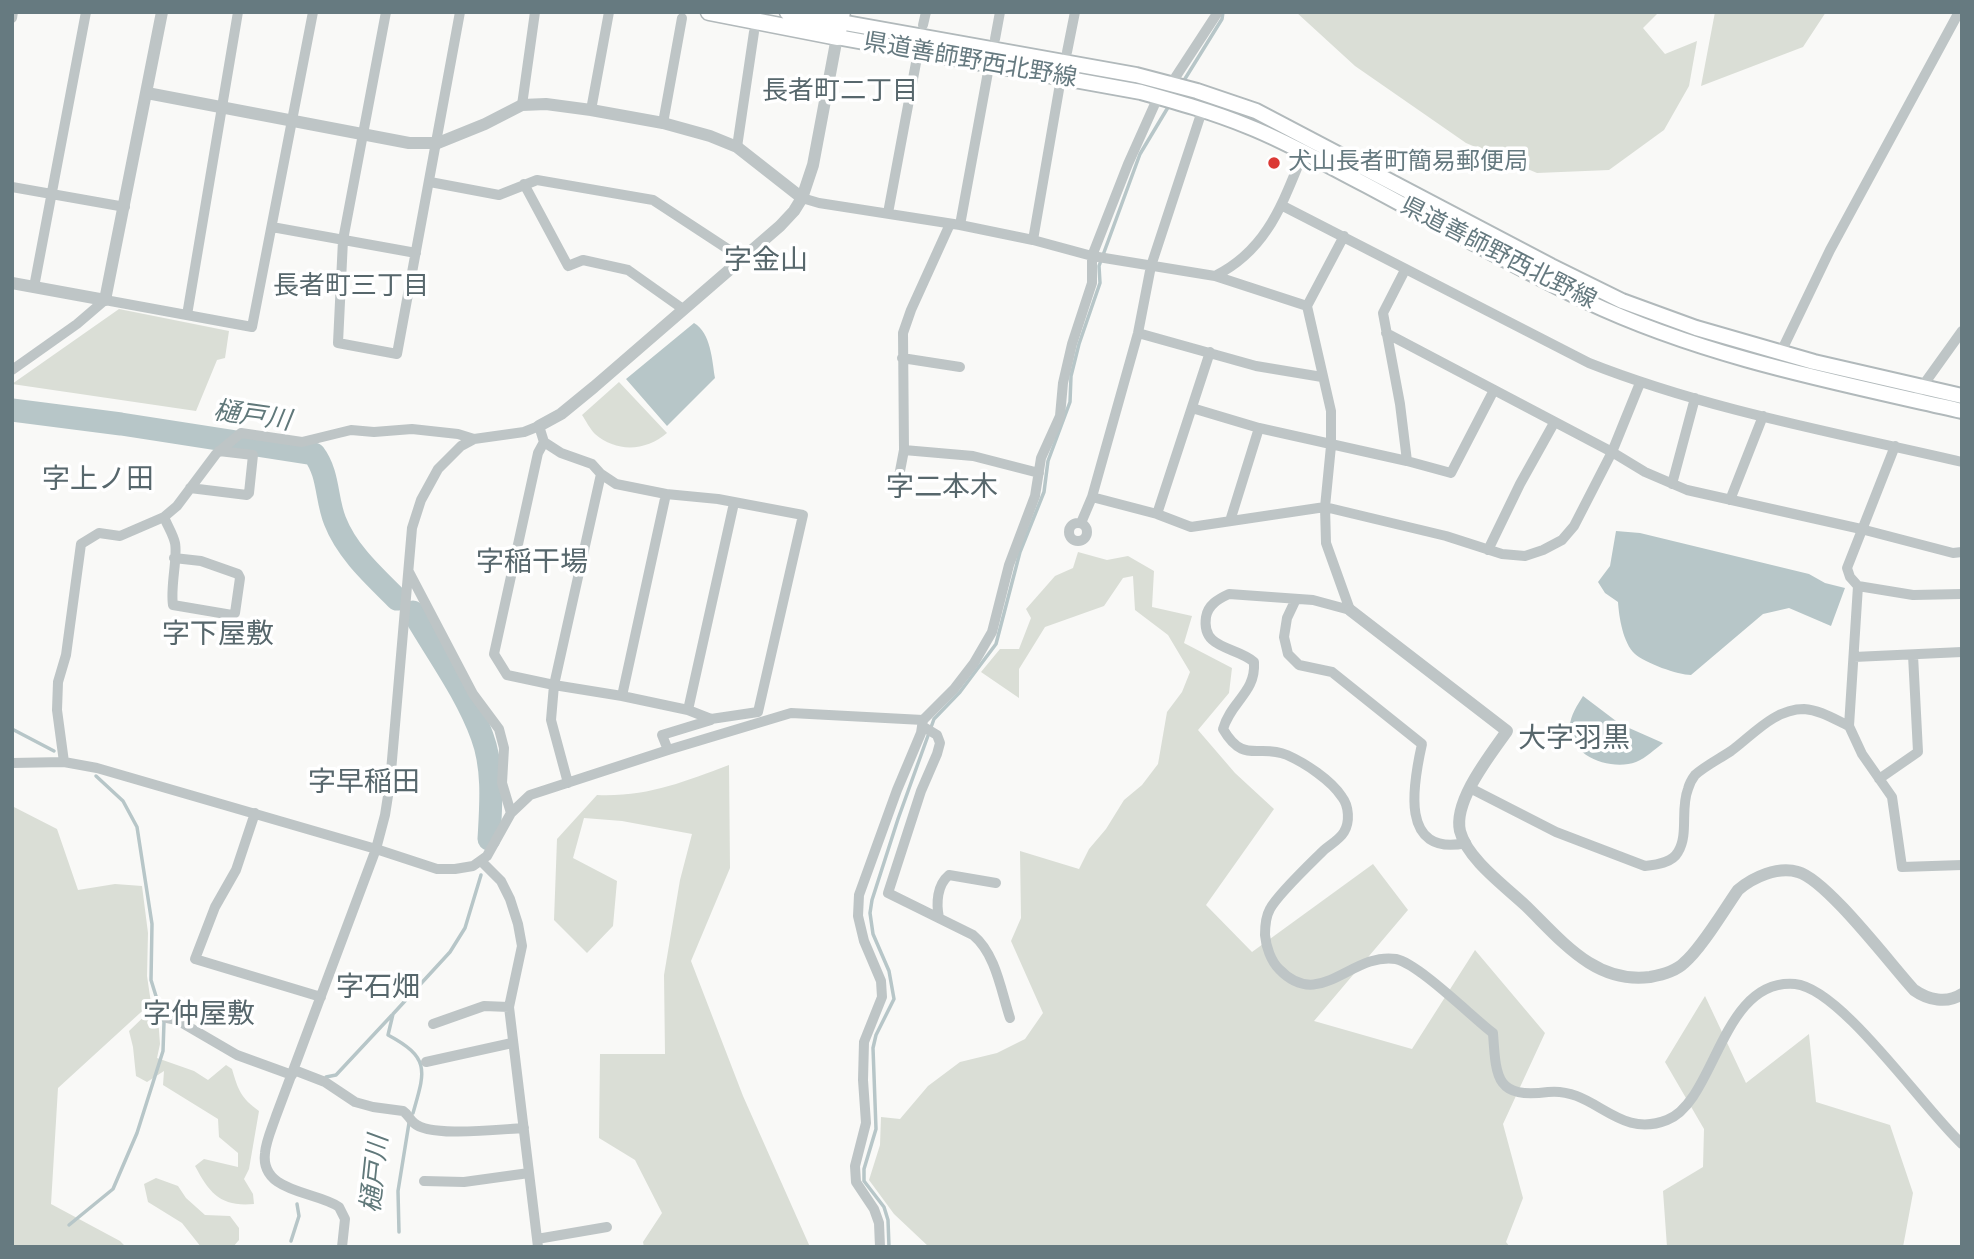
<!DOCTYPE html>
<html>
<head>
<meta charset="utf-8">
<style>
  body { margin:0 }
  #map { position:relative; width:1974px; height:1259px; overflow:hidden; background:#f9f9f7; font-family:"DM Sans",sans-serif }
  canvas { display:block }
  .frame { position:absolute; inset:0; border:14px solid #667a80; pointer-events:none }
</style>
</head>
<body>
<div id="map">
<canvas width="1974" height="1259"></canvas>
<div class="frame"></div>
</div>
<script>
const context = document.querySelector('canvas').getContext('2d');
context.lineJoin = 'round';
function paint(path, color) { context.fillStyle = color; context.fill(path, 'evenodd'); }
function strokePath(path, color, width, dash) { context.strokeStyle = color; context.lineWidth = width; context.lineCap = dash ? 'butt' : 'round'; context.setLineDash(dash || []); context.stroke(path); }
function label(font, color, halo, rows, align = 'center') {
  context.font = font + ' "DM Sans","Noto Sans JP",sans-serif'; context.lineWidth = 7; context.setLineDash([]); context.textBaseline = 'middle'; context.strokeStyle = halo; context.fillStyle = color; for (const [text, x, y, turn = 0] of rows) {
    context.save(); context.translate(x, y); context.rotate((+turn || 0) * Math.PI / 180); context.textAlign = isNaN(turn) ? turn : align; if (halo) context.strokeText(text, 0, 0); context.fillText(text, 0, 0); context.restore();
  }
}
const green = new Path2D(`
  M 1296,12 L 1659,12 L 1643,28 L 1665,54 L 1697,41 L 1689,86 L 1664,130 L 1609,170 L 1537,173 L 1466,143 L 1355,66 Z
  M 1715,12 L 1826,12 L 1803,47 L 1701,86 Z
  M 119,309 L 229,331 L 225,358 L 217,360 L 196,411 L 12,384 Z
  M 619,382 L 667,433 C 646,451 617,453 595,434 C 590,429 586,421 582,415 Z
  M 1078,552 L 1107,560 L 1128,556 L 1154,571 L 1152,607 L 1192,616 L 1184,643 L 1232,668 L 1229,693 L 1198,730 L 1235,773 L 1274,809 L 1206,905 L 1252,952 L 1373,864 L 1408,910 L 1314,1021 L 1412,1049 L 1475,950 L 1545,1033 L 1503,1124 L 1523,1198 L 1506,1242 L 1510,1247 L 929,1247 L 894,1214 L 869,1180 L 880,1145 L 881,1117 L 900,1119 L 928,1086 L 960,1062 L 997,1053 L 1025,1039 L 1043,1013 L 1011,941 L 1021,918 L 1020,851 L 1079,869 L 1089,849 L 1106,829 L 1124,800 L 1142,785 L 1158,764 L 1167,712 L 1182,692 L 1190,672 L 1168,635 L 1135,610 L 1133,576 L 1123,578 L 1104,606 L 1045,627 L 1019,669 L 1019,698 L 981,672 L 1000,649 L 1019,649 L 1031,618 L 1026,609 L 1055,576 L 1073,568 Z
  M 729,765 L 730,868 L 691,961 L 743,1096 L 810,1247 L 644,1247 L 643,1242 L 662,1213 L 635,1160 L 599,1138 L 600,1054 L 665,1054 L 664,975 L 680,880 L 692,834 L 622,821 L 584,818 L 573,858 L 617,881 L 613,926 L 587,953 L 554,920 L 557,839 L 597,795 C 648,797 683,782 729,765 Z
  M 12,806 L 57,829 L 78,890 L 115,884 L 142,886 L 148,933 L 147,976 L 151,1003 L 58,1088 L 51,1204 L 120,1241 L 126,1247 L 12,1247 Z
  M 1705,996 L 1746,1083 L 1809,1034 L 1816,1102 L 1890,1125 L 1913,1193 L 1903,1247 L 1667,1247 L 1663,1191 L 1703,1167 L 1704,1129 L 1665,1062 Z
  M 157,1004 L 160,1044 L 157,1058 L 194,1071 L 208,1080 L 226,1065 L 232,1069 C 238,1090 241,1098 259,1111 L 249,1169 L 244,1179 L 253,1194 L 254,1204 C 221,1207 210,1194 195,1166 L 204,1159 L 238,1167 L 238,1153 L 219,1137 L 218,1119 L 163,1085 L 164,1071 L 147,1082 L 136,1076 L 133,1047 L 129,1031 Z
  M 156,1178 L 178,1186 L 186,1198 L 205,1215 L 230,1216 L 239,1228 L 239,1240 L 233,1247 L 201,1247 L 182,1223 L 148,1202 L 144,1184 Z`);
const water = new Path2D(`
  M 694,323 C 711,333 712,360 715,378 L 667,426 L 626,379 Z
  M 1616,531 L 1640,533 L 1809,574 L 1825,583 L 1845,588 L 1831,626 L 1789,608 L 1763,614 L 1691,675 C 1678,675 1645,663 1635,654 C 1623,643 1619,617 1618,602 L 1605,593 L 1598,582 L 1610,566 Z
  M 1583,696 L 1620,724 L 1663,743 C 1655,749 1646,758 1636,762 C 1612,771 1569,757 1570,726 C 1570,716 1578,704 1583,696 Z`);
const stream = new Path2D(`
  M 1183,82 L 1222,19 L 1223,12
  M 12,729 L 54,751
  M 326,1077 L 336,1075 L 392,1015
  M 413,1113 C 425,1071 431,1058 388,1035 L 393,1014 L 450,952 L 465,928 L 481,875
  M 69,1225 L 113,1189 L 137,1133 L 163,1051 L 164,1022 L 151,980 L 152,924 L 137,827 L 123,801 L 96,776
  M 399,1232 L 398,1191 L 409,1123
  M 291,1241 L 299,1216 L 297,1204
  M 889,1247 L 888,1220 L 884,1207 L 864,1181 L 864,1169 L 876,1129 L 873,1048 L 876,1035 L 894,999 L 889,971 L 873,934 L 870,913 L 872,900 L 898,819 L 934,719 L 960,692 L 996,644 L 1020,552 L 1044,492 L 1048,461 L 1070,402 L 1071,376 L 1079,344 L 1100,283 L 1099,266 L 1140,154 L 1170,104`);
const river = new Path2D(`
  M 12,410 L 121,424 L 314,454 C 329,474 326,499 335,521 C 347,552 374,576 397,599
  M 413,612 C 436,652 466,692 482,736 C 494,768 491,805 489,839`);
const minor = new Path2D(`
  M 386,12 L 343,240 L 338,343 L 397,354 L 460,12
  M 12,18 L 13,12
  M 923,25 L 926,12
  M 995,39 L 1000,12
  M 1067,52 L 1075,12
  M 1171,84 L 1218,12
  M 522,105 L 535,12
  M 591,110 L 609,12
  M 1201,114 L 1151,266 L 1138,333 L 1092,497 L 1157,514 L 1191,527 L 1325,507 L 1446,536 L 1502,554 L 1525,556 L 1543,550 L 1562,540 L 1574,526 L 1612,452 L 1640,383
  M 663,123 L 682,18
  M 737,147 L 754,32
  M 430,182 L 499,195 L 537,180 L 653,200 L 743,259
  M 524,184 L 568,266 L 583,260 L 628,270 L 683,309
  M 12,187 L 125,207
  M 802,198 L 819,203 L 960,225 L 1033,240 L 1092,256 L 1215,276 L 1307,306
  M 1281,205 L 1589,363 C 1708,410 1837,433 1962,462
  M 888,213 L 918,52
  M 960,225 L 988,72
  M 272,227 L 416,253
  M 1344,236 L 1307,306 L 1331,411 L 1331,446 L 1325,507 L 1326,543 L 1350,610
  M 1033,240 L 1061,78
  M 1405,270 L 1383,313 L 1400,404 L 1407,461
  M 1215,276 C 1269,249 1283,201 1305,149
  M 34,287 L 86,12
  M 187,315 L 238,12
  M 1138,333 L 1256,366 L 1322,377
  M 1386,333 L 1612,452 L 1645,472 L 1687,490 L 1861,529 L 1953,553 L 1962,552
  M 1781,352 L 1830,250 L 1959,12
  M 902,358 L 960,367
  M 12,370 L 77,324 L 105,300 L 252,327 L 313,12
  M 1919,391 L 1962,331
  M 1192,408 L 1259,428 L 1407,461 L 1451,473 L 1494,390
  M 1895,446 L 1847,568 L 1850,577 L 1858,586 L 1849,726 L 1862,754 L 1892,797 L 1902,867 L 1962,865
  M 904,450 L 973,456 L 1039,473
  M 1672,484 L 1695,398
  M 190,488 L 247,495 L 249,493 L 253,455 L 219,451
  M 896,492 L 904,450 L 903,333 L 911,310 L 950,224
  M 1730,500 L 1763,416
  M 1157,514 L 1210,352
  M 164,517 C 167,525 173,534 175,543 C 178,558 170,586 173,605 L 232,615 L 235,613 L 240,578 L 238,574 L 201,561 L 174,558
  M 1230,521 L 1259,428
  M 1081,523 L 1092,497
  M1069 532a9 9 0 1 1 18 0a9 9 0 1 1-18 0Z
  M 1488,550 L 1520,484 L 1554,423
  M 409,572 L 473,694 L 499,729 L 504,748 L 502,783 L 511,813
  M 1858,586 L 1913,595 L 1962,594
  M 1296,599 L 1287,618 L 1284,637 L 1288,654 L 1299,665 L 1332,672 L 1422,744 C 1413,784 1399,857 1466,843
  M 1350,610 L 1313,600 L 1229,594 C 1218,599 1208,605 1206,617 C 1201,650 1236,646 1254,662 C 1256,693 1231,701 1223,729 C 1244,765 1258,743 1287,755 C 1305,763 1331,780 1342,797 C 1349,806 1350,822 1344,832 C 1340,839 1330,845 1324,850 C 1311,863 1278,894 1270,909 C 1266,916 1265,928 1265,935 C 1266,947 1271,961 1279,969 C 1320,1012 1351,952 1396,959 C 1419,964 1472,1017 1493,1033 C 1496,1078 1496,1099 1548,1092 C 1595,1087 1617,1140 1667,1120 C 1716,1101 1721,978 1795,984 C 1841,988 1924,1109 1962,1144
  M 1854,657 L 1962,652
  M 622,696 L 666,494
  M 688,710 L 734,503
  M 922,726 L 937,735 L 940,743 L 937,754 L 921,791 L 888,893 L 973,935 C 996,954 1001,991 1010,1018
  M 668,750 L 662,735 L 711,720
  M 64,762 L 57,710 L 58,682 L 66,655 L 81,544 L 99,533 L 120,536 L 164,517 L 177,506 L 216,454 L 241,433 L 302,442 L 351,430 L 374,432 L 412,429 L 458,434 L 474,439
  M 12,763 L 64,762 L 97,768 L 376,849 L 437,869 L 455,869 L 473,866 L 487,856 L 511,813 L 530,795 L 668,750 L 791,713 L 923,720
  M 1879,779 L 1918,752 L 1913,655
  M 568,783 L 551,720 L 554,685 L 601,474
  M 1470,788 L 1556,832 L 1645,866 C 1656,865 1672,863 1678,852 C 1689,834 1680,809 1688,789 C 1689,785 1692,779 1695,775 C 1705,766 1719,759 1731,751 C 1753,735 1774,709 1804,709 C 1820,710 1834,719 1849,726
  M 255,813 L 236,870 L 215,907 L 195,959 L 321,997
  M 481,861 L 501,881 L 510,899 L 518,924 L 522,946 L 509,1007 L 538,1247
  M 939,918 C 936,903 937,885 949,875 L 996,883
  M 167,1018 L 177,1020 L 237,1055 L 292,1075
  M 433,1024 L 484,1006 L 509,1007
  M 426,1062 L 512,1043
  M 294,1070 L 325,1082 L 355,1102 L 373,1107 L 403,1111 C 409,1115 409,1119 414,1123 C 430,1138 501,1129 524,1128
  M 424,1181 L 464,1182 L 529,1173
  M 537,1239 L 607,1227
  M 342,1247 L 345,1219 L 339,1207 C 316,1191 260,1193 265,1153 C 266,1141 272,1128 276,1116 L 376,849 L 385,815 L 390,783 L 412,528 L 421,500 L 438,469 L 461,446 L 474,439 L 524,432 L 539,426 L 544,442 L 538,453 L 494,654 L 507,675 L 554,685 L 622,696 L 688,710 L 711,719 L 758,712 L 803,515 L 718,499 L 666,494 L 616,484 L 601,474 L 592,464 L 561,453 L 544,442
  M 880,1247 L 879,1223 L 874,1209 L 856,1182 L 855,1166 L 866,1123 L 863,1080 L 864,1042 L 882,997 L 881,981 L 864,941 L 858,916 L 859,895 L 897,790 L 921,733 L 923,720 L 954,689 L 974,663 L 992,632 L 1009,565 L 1035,496 L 1041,458 L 1060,416 L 1063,383 L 1072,344 L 1092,283 L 1092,256 L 1128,164 L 1158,97`);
const tertiary = new Path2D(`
  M 147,93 L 409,143 L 438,143 L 485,124 L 522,105 L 546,104 L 591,110 L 663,123 L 710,136 L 737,147 L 802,198
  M 12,283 L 105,300 L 162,12
  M 539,426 L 561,414 L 594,387 L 780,226 L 794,211 L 802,198 L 813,165 L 837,37
  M 1350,610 L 1507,731 C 1491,754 1453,801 1460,831 C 1467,859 1506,887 1526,906 C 1562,941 1595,984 1650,977 C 1661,975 1676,971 1684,963 C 1701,949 1724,910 1738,890 C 1753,877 1778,866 1798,872 C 1827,880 1891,965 1914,990 C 1928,1000 1947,1004 1962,994`);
const secondary = new Path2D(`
  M 840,22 L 1136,75 L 1197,91 L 1256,111 L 1551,266 L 1622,301 L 1696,328 L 1814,362 L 1962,396
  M 837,37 L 1141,92 C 1177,102 1213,112 1247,126 C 1288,142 1327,165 1366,185 C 1439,224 1512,265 1586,301 C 1704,357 1835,382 1962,411`);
const primary = new Path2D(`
  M 709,12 L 837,37 L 842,12
  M 788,12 L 840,22`);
const markers = [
  [1274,163,7,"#db3935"]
];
const streetNames = [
  ["県道善師野西北野線",970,61,10],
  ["県道善師野西北野線",1498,254,27]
];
const poiNames = [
  ["犬山長者町簡易郵便局",1288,163]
];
const neighbourhoodNames = [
  ["長者町二丁目",840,92],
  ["長者町三丁目",351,287]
];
const waterNames = [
  ["樋戸川",252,417,8],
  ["樋戸川",376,1174,-84]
];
const quarterNames = [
  ["字金山",766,262],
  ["字上ノ田",98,481],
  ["字二本木",942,489],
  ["字稲干場",532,564],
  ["字下屋敷",218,636],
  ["大字羽黒",1574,740],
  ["字早稲田",364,784],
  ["字石畑",378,989],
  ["字仲屋敷",199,1016]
];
paint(green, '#daded6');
paint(water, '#b7c6c8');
strokePath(stream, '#b7c6c8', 3.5);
strokePath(river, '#b7c6c8', 23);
strokePath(secondary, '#b1b9bb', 18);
strokePath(primary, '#b2b9bb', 19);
strokePath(minor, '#bec5c6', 10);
strokePath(tertiary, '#bec5c6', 12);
strokePath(secondary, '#fff', 14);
strokePath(primary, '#fff', 16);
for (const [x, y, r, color] of markers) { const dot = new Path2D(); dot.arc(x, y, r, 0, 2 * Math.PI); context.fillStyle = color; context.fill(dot); strokePath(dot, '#fff', 2.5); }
label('24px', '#667a80', '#fff', streetNames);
label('24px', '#667a80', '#fff', poiNames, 'left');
label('26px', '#57676c', '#fff', neighbourhoodNames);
label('italic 26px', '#60787a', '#fff', waterNames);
label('28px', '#57676c', '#fff', quarterNames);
</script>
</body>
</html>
